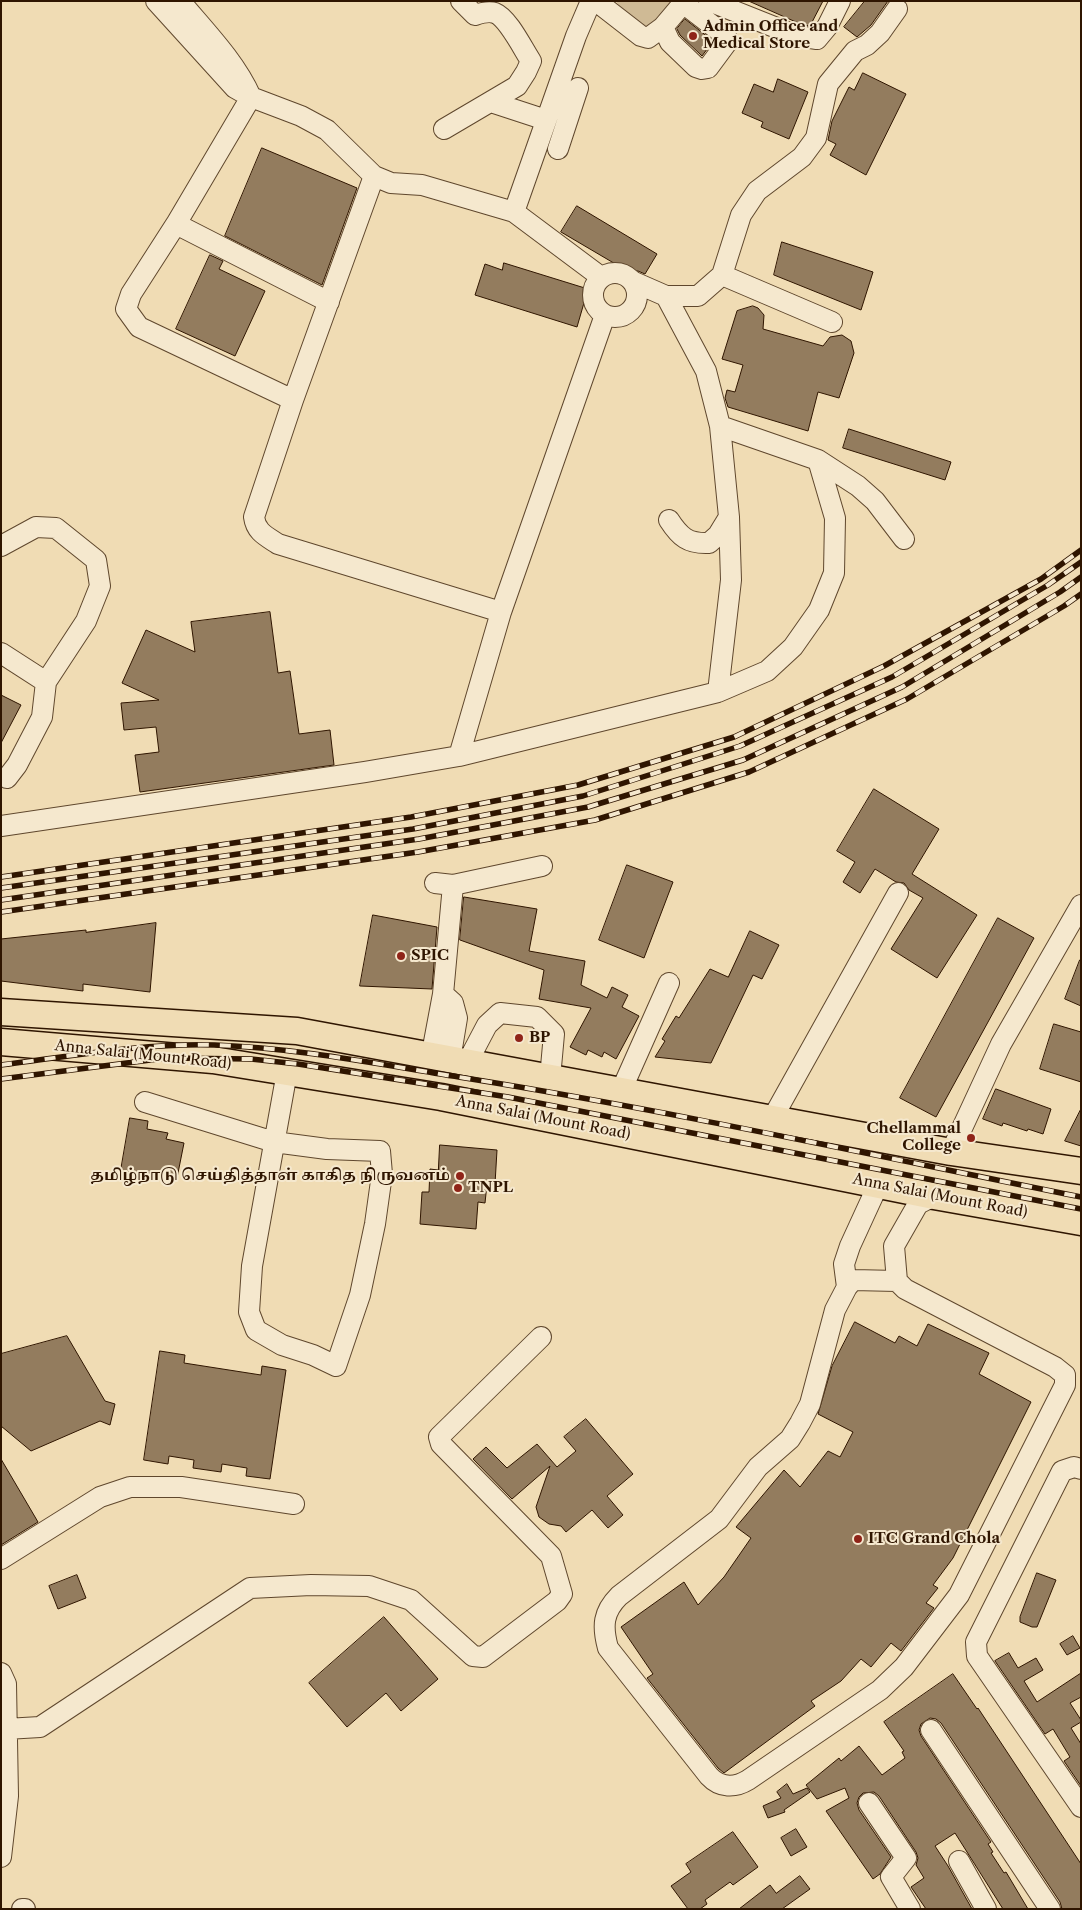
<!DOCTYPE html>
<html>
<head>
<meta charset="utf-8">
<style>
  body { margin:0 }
  #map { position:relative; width:1082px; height:1910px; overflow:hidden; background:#f0dcb4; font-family:"Libre Caslon Text",serif }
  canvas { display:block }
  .frame { position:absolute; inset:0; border:2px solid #2f1500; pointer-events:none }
</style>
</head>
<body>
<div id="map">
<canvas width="1082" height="1910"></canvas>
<div class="frame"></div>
</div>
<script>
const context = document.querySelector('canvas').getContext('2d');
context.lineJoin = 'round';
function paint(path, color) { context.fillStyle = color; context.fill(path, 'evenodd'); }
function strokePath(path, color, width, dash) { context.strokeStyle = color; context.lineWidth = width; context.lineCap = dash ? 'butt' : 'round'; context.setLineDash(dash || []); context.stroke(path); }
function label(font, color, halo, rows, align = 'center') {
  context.font = font + ' "Libre Caslon Text","Noto Serif Tamil",serif'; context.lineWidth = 4; context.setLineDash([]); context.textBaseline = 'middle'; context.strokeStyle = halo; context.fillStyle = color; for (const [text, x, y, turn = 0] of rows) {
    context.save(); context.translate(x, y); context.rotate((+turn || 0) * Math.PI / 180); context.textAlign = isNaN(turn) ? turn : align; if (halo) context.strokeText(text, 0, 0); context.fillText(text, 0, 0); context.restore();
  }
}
const green = new Path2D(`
  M 616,1 L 674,1 L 652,31 L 622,10 Z`);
const building = new Path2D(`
  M 749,1 L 823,1 L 810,26 L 803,25 Z
  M 865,1 L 888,1 L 871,25 L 857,37 L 844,27 Z
  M 685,19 L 713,41 L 702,56 L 680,35 L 677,29 Z
  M 863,73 L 906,94 L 866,175 L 830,155 L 836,144 L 828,140 L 832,121 L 849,87 L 854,90 Z
  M 778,79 L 808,92 L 789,139 L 761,127 L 763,122 L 742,113 L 754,84 L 773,92 Z
  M 262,148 L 357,188 L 322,285 L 225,236 Z
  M 577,206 L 657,254 L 645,274 L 638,271 L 629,272 L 561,232 Z
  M 782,242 L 873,272 L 861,310 L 774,275 Z
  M 210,255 L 223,261 L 219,269 L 265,291 L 235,356 L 176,329 Z
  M 504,263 L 588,289 L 577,327 L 475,295 L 485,264 L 502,270 Z
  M 753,306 L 758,308 L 764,315 L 763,329 L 823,346 L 830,337 L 842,335 L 851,341 L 854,353 L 839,398 L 818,392 L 808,431 L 728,407 L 725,398 L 727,390 L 735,392 L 743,365 L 722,359 L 737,311 Z
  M 849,429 L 951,462 L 945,480 L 843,448 Z
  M 270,612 L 278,673 L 290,671 L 299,734 L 330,730 L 334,765 L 140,792 L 135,755 L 159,752 L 156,727 L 124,730 L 121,703 L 159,700 L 122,683 L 146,630 L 195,652 L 191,622 Z
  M 1,695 L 21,705 L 1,743 Z
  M 874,789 L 939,829 L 912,874 L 977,915 L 937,978 L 891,949 L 923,898 L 909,890 L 904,883 L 896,882 L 875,869 L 860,893 L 843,882 L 855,862 L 837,851 Z
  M 627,865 L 673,882 L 644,958 L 599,940 Z
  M 464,897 L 537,909 L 529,951 L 585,961 L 581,985 L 607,998 L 612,987 L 628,995 L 622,1007 L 639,1016 L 616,1059 L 604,1052 L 602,1057 L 588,1050 L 586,1055 L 570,1047 L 591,1008 L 539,999 L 544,970 L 460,940 Z
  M 373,915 L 437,927 L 432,989 L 360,986 Z
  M 998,918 L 1034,938 L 936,1117 L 900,1098 Z
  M 156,923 L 150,992 L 83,984 L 83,991 L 1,981 L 1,939 L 86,930 L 86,932 Z
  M 750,931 L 779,945 L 762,979 L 753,975 L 711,1063 L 655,1057 L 665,1041 L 662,1039 L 676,1016 L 679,1018 L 710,969 L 728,977 Z
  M 1080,960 L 1081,960 L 1081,1006 L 1065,999 Z
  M 1054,1024 L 1081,1032 L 1081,1082 L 1040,1069 Z
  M 996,1089 L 1051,1109 L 1043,1134 L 1028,1129 L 1027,1131 L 1003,1123 L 1002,1126 L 983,1119 Z
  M 1081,1109 L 1081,1146 L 1065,1141 Z
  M 130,1118 L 148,1121 L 147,1129 L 168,1133 L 166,1139 L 184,1143 L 177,1178 L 139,1171 L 137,1179 L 120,1176 Z
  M 440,1145 L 497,1150 L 495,1184 L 487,1184 L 485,1203 L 478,1202 L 476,1229 L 420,1224 L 422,1192 L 429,1192 L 430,1169 L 438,1170 Z
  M 855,1322 L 895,1343 L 899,1336 L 917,1346 L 928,1324 L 989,1353 L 979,1374 L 1031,1402 L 953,1558 L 933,1585 L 938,1588 L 926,1603 L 934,1608 L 901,1651 L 891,1643 L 871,1667 L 861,1659 L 841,1681 L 811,1701 L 815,1706 L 724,1773 L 718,1768 L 647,1678 L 653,1674 L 621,1627 L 684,1582 L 698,1605 L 724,1577 L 751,1538 L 736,1527 L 784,1470 L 800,1487 L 828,1451 L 840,1457 L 853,1432 L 818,1414 L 832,1366 Z
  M 67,1336 L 105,1401 L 115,1404 L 110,1425 L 100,1421 L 31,1451 L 1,1426 L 1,1354 Z
  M 160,1351 L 185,1355 L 184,1363 L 261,1375 L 262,1366 L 286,1370 L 270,1479 L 246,1476 L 247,1468 L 222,1464 L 221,1472 L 193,1468 L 194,1460 L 169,1456 L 168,1464 L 144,1460 Z
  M 586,1419 L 633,1474 L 607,1496 L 623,1515 L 608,1528 L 592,1510 L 566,1532 L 561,1526 L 549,1524 L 539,1517 L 536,1507 L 550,1466 L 512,1499 L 473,1459 L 486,1447 L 507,1468 L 537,1444 L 557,1467 L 576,1451 L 564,1437 Z
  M 1,1459 L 38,1522 L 1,1545 Z
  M 1037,1573 L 1056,1580 L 1037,1627 L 1032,1627 L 1020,1622 L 1020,1617 Z
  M 77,1575 L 86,1598 L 58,1609 L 49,1586 Z
  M 384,1617 L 438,1679 L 401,1711 L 386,1693 L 347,1727 L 309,1683 Z
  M 1073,1636 L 1080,1648 L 1067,1655 L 1060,1644 Z
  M 1009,1653 L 1018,1668 L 1036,1658 L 1043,1670 L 1024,1681 L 1037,1702 L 1081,1673 L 1081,1697 L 1070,1703 L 1081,1720 L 1081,1722 L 1071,1728 L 1081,1744 L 1081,1786 L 1064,1761 L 1070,1757 L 1053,1729 L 1045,1734 L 995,1661 Z
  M 953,1674 L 977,1709 L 978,1708 L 1081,1864 L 1081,1909 L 1062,1909 L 1060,1902 L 941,1723 L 936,1719 L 930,1718 L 921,1724 L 919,1730 L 921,1736 L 991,1842 L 988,1844 L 993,1852 L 991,1853 L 1004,1873 L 1006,1872 L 1028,1909 L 1003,1909 L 955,1833 L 935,1846 L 948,1866 L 972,1909 L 926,1909 L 911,1887 L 924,1878 L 916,1865 L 918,1858 L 916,1852 L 879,1796 L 874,1792 L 863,1793 L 859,1797 L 857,1803 L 859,1810 L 891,1857 L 880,1874 L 873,1879 L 826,1811 L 849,1798 L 845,1788 L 817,1799 L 806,1785 L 839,1758 L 841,1761 L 859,1746 L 882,1775 L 905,1758 L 902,1752 L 904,1751 L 884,1722 Z
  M 787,1784 L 793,1794 L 807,1788 L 810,1792 L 784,1810 L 785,1812 L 768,1818 L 763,1806 L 781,1798 L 777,1792 Z
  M 796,1829 L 807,1847 L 791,1856 L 781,1838 Z
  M 733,1832 L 758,1867 L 733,1885 L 730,1882 L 705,1900 L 707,1904 L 700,1909 L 688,1909 L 671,1886 L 691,1872 L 686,1864 Z
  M 800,1876 L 810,1889 L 782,1909 L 739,1909 L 770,1885 L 776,1893 Z`);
const minor = new Path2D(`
  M 156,1 L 235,88 L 251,97 L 301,116 L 327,130 L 374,176 L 391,183 L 422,185 L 514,212 L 601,277
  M 180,1 C 205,31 235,61 251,97 L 176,224 L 329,302
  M 596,1 L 641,36 L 648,38 L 663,27 L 685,1
  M 709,1 L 797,36 L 817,39 L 827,27 L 840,1
  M 663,27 L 670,42 L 696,67 L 702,69 L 708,68 L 728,41 L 726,36 L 683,3
  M 491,102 L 546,120
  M 444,129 L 517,86 L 526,72 L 531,61 C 523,49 508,18 495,13 C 489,11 481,13 475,15 L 461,1
  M 558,149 L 578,88
  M 374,176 L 293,400 L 254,517 C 256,532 266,536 278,544 L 501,612
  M 514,212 L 576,36 L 591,1
  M 176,224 L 131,294 L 126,309 L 139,327 L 293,400
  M593 295a22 22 0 1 1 44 0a22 22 0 1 1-44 0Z
  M 722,275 L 832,322
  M 634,282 L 666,296 L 698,296 L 722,275 L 741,215 L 757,191 L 802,157 L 816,138 L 828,84 L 855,51 L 867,45 L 880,33 L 897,9
  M 666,296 L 706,371 L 720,426 L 729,517 L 731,580 L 718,692
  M 818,460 L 858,486 L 875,501 L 904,539
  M 669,520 C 680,537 688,544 709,543 L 718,535 L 729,517
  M 1,546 L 36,527 L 56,528 L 96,560 L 100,586 L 86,621 L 46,682 L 1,653
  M 459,756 L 501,612 L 605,315
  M 7,778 L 17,765 L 42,717 L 46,682
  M 1,826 L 365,772 L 459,756 L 718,692 L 767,671 L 793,647 L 819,610 L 834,573 L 835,518 L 818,460 L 720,426
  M 435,883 L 453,885 L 542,866
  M 443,994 L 453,1003 L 457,1018 L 450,1060
  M 434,1057 L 434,1042 L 443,994 L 453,885
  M 467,1063 L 487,1025 L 500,1013 L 537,1017 L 554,1034 L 550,1078
  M 621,1091 L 669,983
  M 145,1102 L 274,1142 L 327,1149 L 380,1151 L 382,1174 L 375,1224 L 360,1295 L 336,1366 L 313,1355 L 282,1345 L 256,1330 L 249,1312 L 252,1266 L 287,1072
  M 772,1119 L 898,893
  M 951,1152 L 1001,1044 L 1081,905
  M 897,1281 L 853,1280 L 847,1287 L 835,1310 L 810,1404 L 800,1423 L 790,1439 L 758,1467 L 719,1519 L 619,1596 C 603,1612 602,1626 608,1648 L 709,1776 C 720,1788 735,1788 748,1780 L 880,1690 L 904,1667 L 959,1595 L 1065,1385 L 1065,1375 L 1055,1367 L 905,1289 L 897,1281 L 894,1246 L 918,1204 L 934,1196
  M 847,1287 L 844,1264 L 850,1246 L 878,1185
  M 1081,1469 L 1074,1467 L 1062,1471 L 976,1642 L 977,1656 L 1081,1807
  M 1,1559 L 100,1497 L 130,1487 L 181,1487 L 294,1504
  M 1,1673 L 6,1684 L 8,1796 L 1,1857
  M 6,1729 L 40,1727 L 250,1588 L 311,1585 L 369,1586 L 411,1600 L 473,1656 L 483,1657 L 557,1601 L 562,1594 L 551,1556 L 441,1444 L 439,1437 L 541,1337
  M 931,1730 L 1050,1909
  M 869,1803 L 906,1858 L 891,1877 L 910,1909
  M 959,1861 L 986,1909
  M 22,1909 L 25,1909`);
const major = new Path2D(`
  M 1,1012 L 297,1031 L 951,1152 L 1081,1171
  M 1,1042 L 213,1060 L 441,1097 L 934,1196 L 1081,1222`);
const rail = new Path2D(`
  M 1,877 L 411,817 L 578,785 L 734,737 L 884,666 L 1041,579 L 1081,550
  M 1,888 L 413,829 L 583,796 L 740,746 L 892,677 L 1048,585 L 1081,562
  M 1,900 L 419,839 L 588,807 L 743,760 L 902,687 L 1060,592 L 1081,577
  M 1,912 L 418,852 L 595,820 L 749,772 L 907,699 L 1064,606 L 1081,594
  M 1,1065 C 72,1056 143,1043 215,1045 C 299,1048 382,1065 465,1078 C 672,1111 876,1156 1081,1197
  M 1,1079 L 166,1058 L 251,1059 L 298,1064 L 508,1097 L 1081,1209`);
const markers = [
  [693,36,5,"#8f2418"],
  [401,956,5,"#8f2418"],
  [519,1038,5,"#8f2418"],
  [971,1138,5,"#8f2418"],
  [460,1176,5,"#8f2418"],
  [458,1188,5,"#8f2418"],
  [858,1539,5,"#8f2418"]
];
const poiNames = [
  ["Admin Office and",703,27],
  ["Medical Store",703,44],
  ["SPIC",411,956],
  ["BP",529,1038],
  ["Chellammal",961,1129,"right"],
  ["College",961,1146,"right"],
  ["தமிழ்நாடு செய்தித்தாள் காகித நிருவனம்",450,1176,"right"],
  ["TNPL",468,1188],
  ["ITC Grand Chola",868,1539]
];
const streetNames = [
  ["Anna Salai (Mount Road)",143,1055,6],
  ["Anna Salai (Mount Road)",543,1118,11],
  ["Anna Salai (Mount Road)",940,1196,11]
];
paint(green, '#cfba95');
paint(building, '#937c5e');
strokePath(building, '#2f1500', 1);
strokePath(minor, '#5f472d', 22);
strokePath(major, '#2f1500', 29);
strokePath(minor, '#f5e8ce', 20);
strokePath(major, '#f0dcb4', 26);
strokePath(rail, '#2f1500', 5.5);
strokePath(rail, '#f5e8ce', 4, [11]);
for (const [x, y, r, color] of markers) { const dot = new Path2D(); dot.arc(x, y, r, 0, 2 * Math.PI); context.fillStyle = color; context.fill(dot); strokePath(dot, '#f5e8ce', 2); }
label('bold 15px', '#2f1500', '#f5e8ce', poiNames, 'left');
label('15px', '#2f1500', '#f5e8ce', streetNames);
</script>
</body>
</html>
